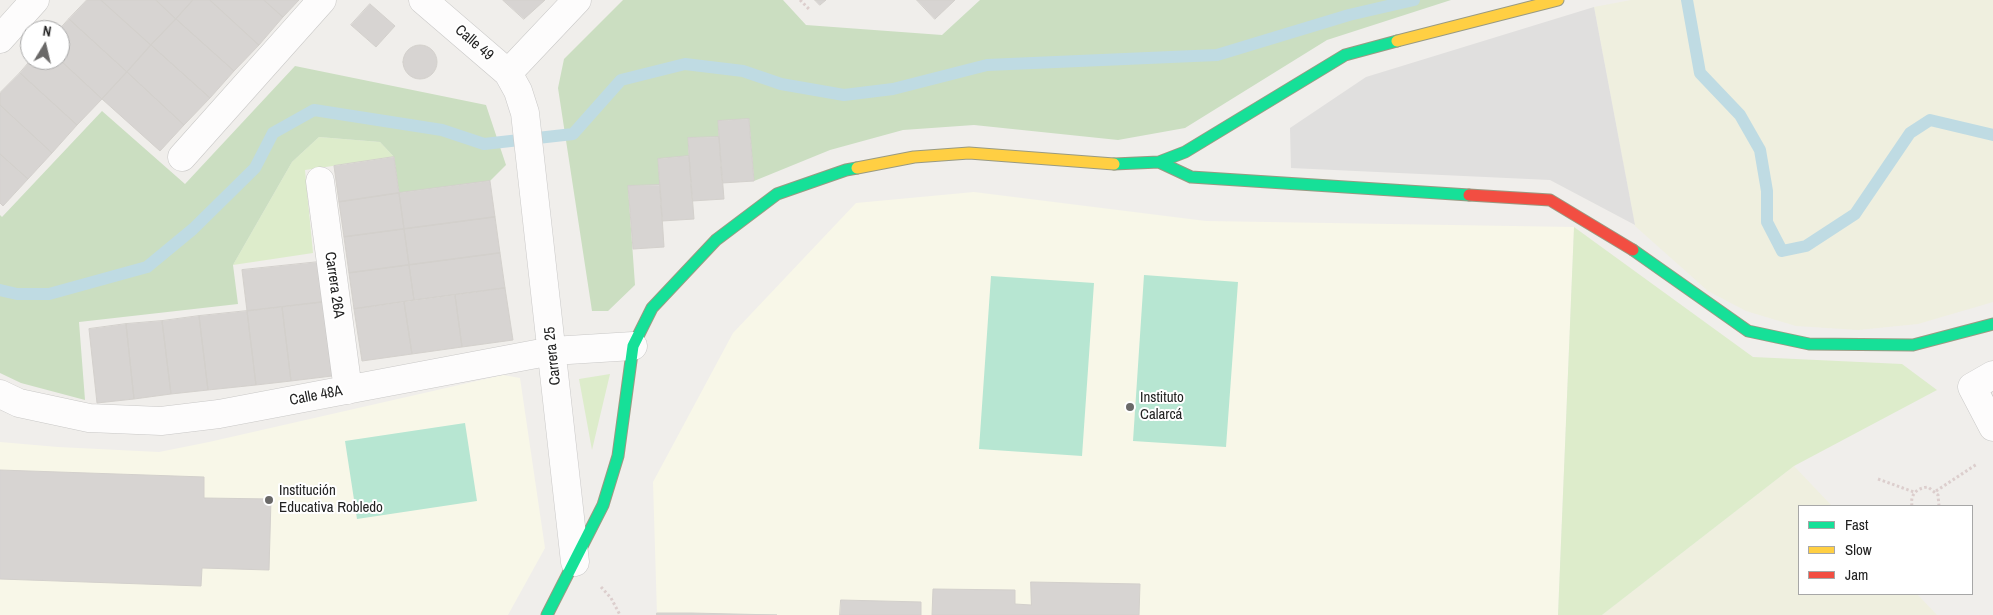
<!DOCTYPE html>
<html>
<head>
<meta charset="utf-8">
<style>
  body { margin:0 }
  #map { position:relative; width:1993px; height:615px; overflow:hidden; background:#f0eeeb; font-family:"Archivo Narrow",sans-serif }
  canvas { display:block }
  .legend { position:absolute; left:1798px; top:505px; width:175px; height:90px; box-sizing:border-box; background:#fff; border:1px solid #a7a7a7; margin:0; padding:6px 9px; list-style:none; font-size:15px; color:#222 }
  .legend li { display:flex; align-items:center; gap:10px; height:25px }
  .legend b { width:25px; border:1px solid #a7a7a7 }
  .north { position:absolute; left:20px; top:20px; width:50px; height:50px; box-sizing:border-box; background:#fff; border:1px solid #a7a7a7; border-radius:50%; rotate:9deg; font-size:14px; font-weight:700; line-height:20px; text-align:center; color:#222 }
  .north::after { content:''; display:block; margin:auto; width:18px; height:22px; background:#6a6968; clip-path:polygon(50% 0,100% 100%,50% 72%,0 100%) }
</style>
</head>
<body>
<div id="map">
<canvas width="1993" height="615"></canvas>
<ul class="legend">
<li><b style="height:6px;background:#16e098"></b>Fast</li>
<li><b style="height:6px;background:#ffcf43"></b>Slow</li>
<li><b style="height:6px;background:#f24e42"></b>Jam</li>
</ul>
<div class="north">N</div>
</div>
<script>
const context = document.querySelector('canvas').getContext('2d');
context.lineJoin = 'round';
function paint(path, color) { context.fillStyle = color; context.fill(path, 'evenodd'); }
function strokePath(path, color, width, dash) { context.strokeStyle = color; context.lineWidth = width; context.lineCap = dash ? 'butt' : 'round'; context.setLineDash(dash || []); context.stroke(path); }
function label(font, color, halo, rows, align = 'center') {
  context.font = font + ' "Archivo Narrow",sans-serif'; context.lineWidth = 4; context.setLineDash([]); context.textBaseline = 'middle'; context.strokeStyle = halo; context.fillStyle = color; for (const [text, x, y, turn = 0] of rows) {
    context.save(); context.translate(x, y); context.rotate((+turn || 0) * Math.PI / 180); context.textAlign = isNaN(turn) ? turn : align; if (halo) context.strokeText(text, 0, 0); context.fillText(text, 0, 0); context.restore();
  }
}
const education = new Path2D(`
  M 974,192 L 1206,221 L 1574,227 L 1558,615 L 657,615 L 653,482 L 733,333 L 856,203 Z
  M 503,375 L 520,378 L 545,548 L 508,615 L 0,615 L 0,442 L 58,447 L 159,452 L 209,442 Z`);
const farmland = new Path2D(`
  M 1631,0 L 1993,0 L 1993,302 L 1918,324 L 1858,330 L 1796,326 L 1746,311 L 1708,291 L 1635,226 L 1594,7 Z
  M 1794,466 L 1832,506 L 1799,506 L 1799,594 L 1917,594 L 1937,615 L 1602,615 Z`);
const grass = new Path2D(`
  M 319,137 L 380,142 L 394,157 L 305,170 L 313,253 L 233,265 L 292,162 Z
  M 1574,227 L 1753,357 L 1902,364 L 1937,390 L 1794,466 L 1602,615 L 1558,615 Z
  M 610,374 L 592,450 L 579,379 Z`);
const forest = new Path2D(`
  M 623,0 L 783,0 L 806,25 L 942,35 L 980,0 L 1451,0 L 1327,40 L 1185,128 L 1118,140 L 974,125 L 903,130 L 830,150 L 754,181 L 749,119 L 718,121 L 719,137 L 688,138 L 689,156 L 658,159 L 660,185 L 628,186 L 635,285 L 608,311 L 592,311 L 558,88 L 564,59 Z
  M 295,66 L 486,105 L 506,165 L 490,181 L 399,193 L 394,157 L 380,142 L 319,137 L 292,162 L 233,265 L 238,304 L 79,322 L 85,400 L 21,383 L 0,373 L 0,215 L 2,217 L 102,111 L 185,184 Z`);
const pitch = new Path2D(`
  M 1144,275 L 1238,282 L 1226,447 L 1133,441 Z
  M 991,276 L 1094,283 L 1082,456 L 979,449 Z
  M 465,423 L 477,501 L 357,519 L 345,441 Z`);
const parking = new Path2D(`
  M 1594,7 L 1635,225 L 1550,180 L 1291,168 L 1290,128 L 1366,77 Z`);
const stream = new Path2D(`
  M 1687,0 L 1700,73 L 1740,115 L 1760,150 L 1767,191 L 1767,222 L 1782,251 L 1806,246 L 1855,214 L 1910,133 L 1930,120 L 1993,135
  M 0,290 L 17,294 L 49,294 L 147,267 L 193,229 L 255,168 L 273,133 L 314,110 L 442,130 L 484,144 L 573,134 L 621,80 L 685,64 L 743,71 L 781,84 L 844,95 L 893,89 L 987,65 L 1217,55 L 1349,15 L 1414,0`);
const building = new Path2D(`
  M 87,0 L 101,0 L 151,45 L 127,72 L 69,19 Z
  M 101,0 L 156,0 L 176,19 L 151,45 Z
  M 156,0 L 193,0 L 176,19 Z
  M 193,0 L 210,0 L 259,45 L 234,71 L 176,19 Z
  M 210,0 L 264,0 L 283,17 L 259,45 Z
  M 264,0 L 299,0 L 283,17 Z
  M 503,0 L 545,0 L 524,19 Z
  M 815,0 L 826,0 L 820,5 Z
  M 917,0 L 955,0 L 935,19 Z
  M 370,4 L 395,26 L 376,47 L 351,25 Z
  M 69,19 L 127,72 L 102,99 L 60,60 L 59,30 Z
  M 176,19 L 234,71 L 210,98 L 151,45 Z
  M 151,45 L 210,98 L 184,125 L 127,72 Z
  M403 62a17 17 0 1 1 34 0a17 17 0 1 1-34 0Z
  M 31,60 L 60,60 L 102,99 L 77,125 L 20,73 Z
  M 127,72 L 184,125 L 160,151 L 102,99 Z
  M 20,73 L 77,125 L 52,153 L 0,105 L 0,93 Z
  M 0,105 L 52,153 L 28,179 L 0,154 Z
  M 749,119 L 754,181 L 722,183 L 718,121 Z
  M 719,137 L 724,199 L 692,201 L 688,138 Z
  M 0,154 L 28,179 L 3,206 L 0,203 Z
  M 689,156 L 694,219 L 662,221 L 658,159 Z
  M 394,157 L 399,193 L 339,202 L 334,166 Z
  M 490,181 L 495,217 L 404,229 L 399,193 Z
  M 660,185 L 664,247 L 633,249 L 628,186 Z
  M 399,193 L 404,229 L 344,237 L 339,202 Z
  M 495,217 L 500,253 L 409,265 L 404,229 Z
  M 404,229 L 409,265 L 349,273 L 344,237 Z
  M 500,253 L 505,288 L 414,300 L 409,265 Z
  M 319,262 L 323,302 L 247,311 L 242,270 Z
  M 409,265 L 414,300 L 354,309 L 349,273 Z
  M 505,288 L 513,340 L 462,347 L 455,295 Z
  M 455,295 L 462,347 L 412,354 L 404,302 Z
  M 323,302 L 332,376 L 291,381 L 282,307 Z
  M 404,302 L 412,354 L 362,361 L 354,309 Z
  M 282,307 L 291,381 L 256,385 L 247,311 Z
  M 247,311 L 256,385 L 208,390 L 199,316 Z
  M 199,316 L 208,390 L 171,394 L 162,321 Z
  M 162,321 L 171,394 L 134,399 L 126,324 Z
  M 126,324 L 134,399 L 97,403 L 89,329 Z
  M 0,470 L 204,477 L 204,498 L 271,499 L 269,570 L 202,568 L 201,586 L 0,579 Z
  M 1031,582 L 1140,584 L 1139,615 L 932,615 L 933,589 L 1015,590 L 1015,604 L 1031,605 Z
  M 841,600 L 921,602 L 921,615 L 840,615 Z
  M 657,613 L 691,613 L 777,615 L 657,615 Z`);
const path = new Path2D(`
  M 800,0 L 809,9
  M 1878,479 L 1914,492
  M 1936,491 L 1977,464
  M 1912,506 C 1910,495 1916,488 1928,487 L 1938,495 L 1939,506
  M 601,587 L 611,598 L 620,615`);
const street = new Path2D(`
  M 423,0 L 508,73 L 518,91 L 525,113 L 575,562
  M 0,39 L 35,0
  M 508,73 L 577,0
  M 182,157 L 322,0
  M 320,181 L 348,390
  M 1993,375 L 1972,387 L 1993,427
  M 0,394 L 19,403 L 89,418 L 161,421 L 219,414 L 552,351 L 633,346`);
const fast = new Path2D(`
  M 1159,162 L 1191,177 L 1469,195
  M 1114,164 L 1159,162 L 1185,152 L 1345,55 L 1397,41
  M 1633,250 L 1748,331 L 1809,344 L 1913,345 L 1993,324
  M 547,615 L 603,505 L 618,456 L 633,346 L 652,308 L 716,240 L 777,194 L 846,170 L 857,168`);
const slow = new Path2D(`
  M 1397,41 L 1558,0
  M 857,168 L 914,157 L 969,153 L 1114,164`);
const jam = new Path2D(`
  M 1469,195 L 1550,200 L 1633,250`);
const markers = [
  [1130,407,5,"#6a6968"],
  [269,500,5,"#6a6968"]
];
const streetNames = [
  ["Calle 49",474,43,41],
  ["Carrera 26A",334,285,82],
  ["Carrera 25",553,356,-96],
  ["Calle 48A",316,396,-11]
];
const poiNames = [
  ["Instituto",1140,398],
  ["Calarcá",1140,415],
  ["Institución",279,491],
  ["Educativa Robledo",279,508]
];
paint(education, '#f8f7e8');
paint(farmland, '#efefdf');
paint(grass, '#ddeccb');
paint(forest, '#cbdec1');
paint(pitch, '#b7e6d2');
paint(parking, '#e0dfde');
strokePath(stream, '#bfdbe3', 12);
paint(building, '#d7d4d2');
strokePath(building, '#d3d0cc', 1);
strokePath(street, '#c9c8c7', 29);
strokePath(fast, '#999a82', 13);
strokePath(slow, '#999a82', 13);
strokePath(jam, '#999a82', 13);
strokePath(path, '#dccecd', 3, [2.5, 2.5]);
strokePath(street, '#fdfcfc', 28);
strokePath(fast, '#16e098', 11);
strokePath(slow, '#ffcf43', 11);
strokePath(jam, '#f24e42', 11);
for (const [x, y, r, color] of markers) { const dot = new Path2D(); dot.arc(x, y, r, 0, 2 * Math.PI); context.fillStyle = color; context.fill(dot); strokePath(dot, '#fff', 2); }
label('15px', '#222', '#fff', streetNames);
label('15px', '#222', '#fff', poiNames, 'left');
</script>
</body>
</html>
